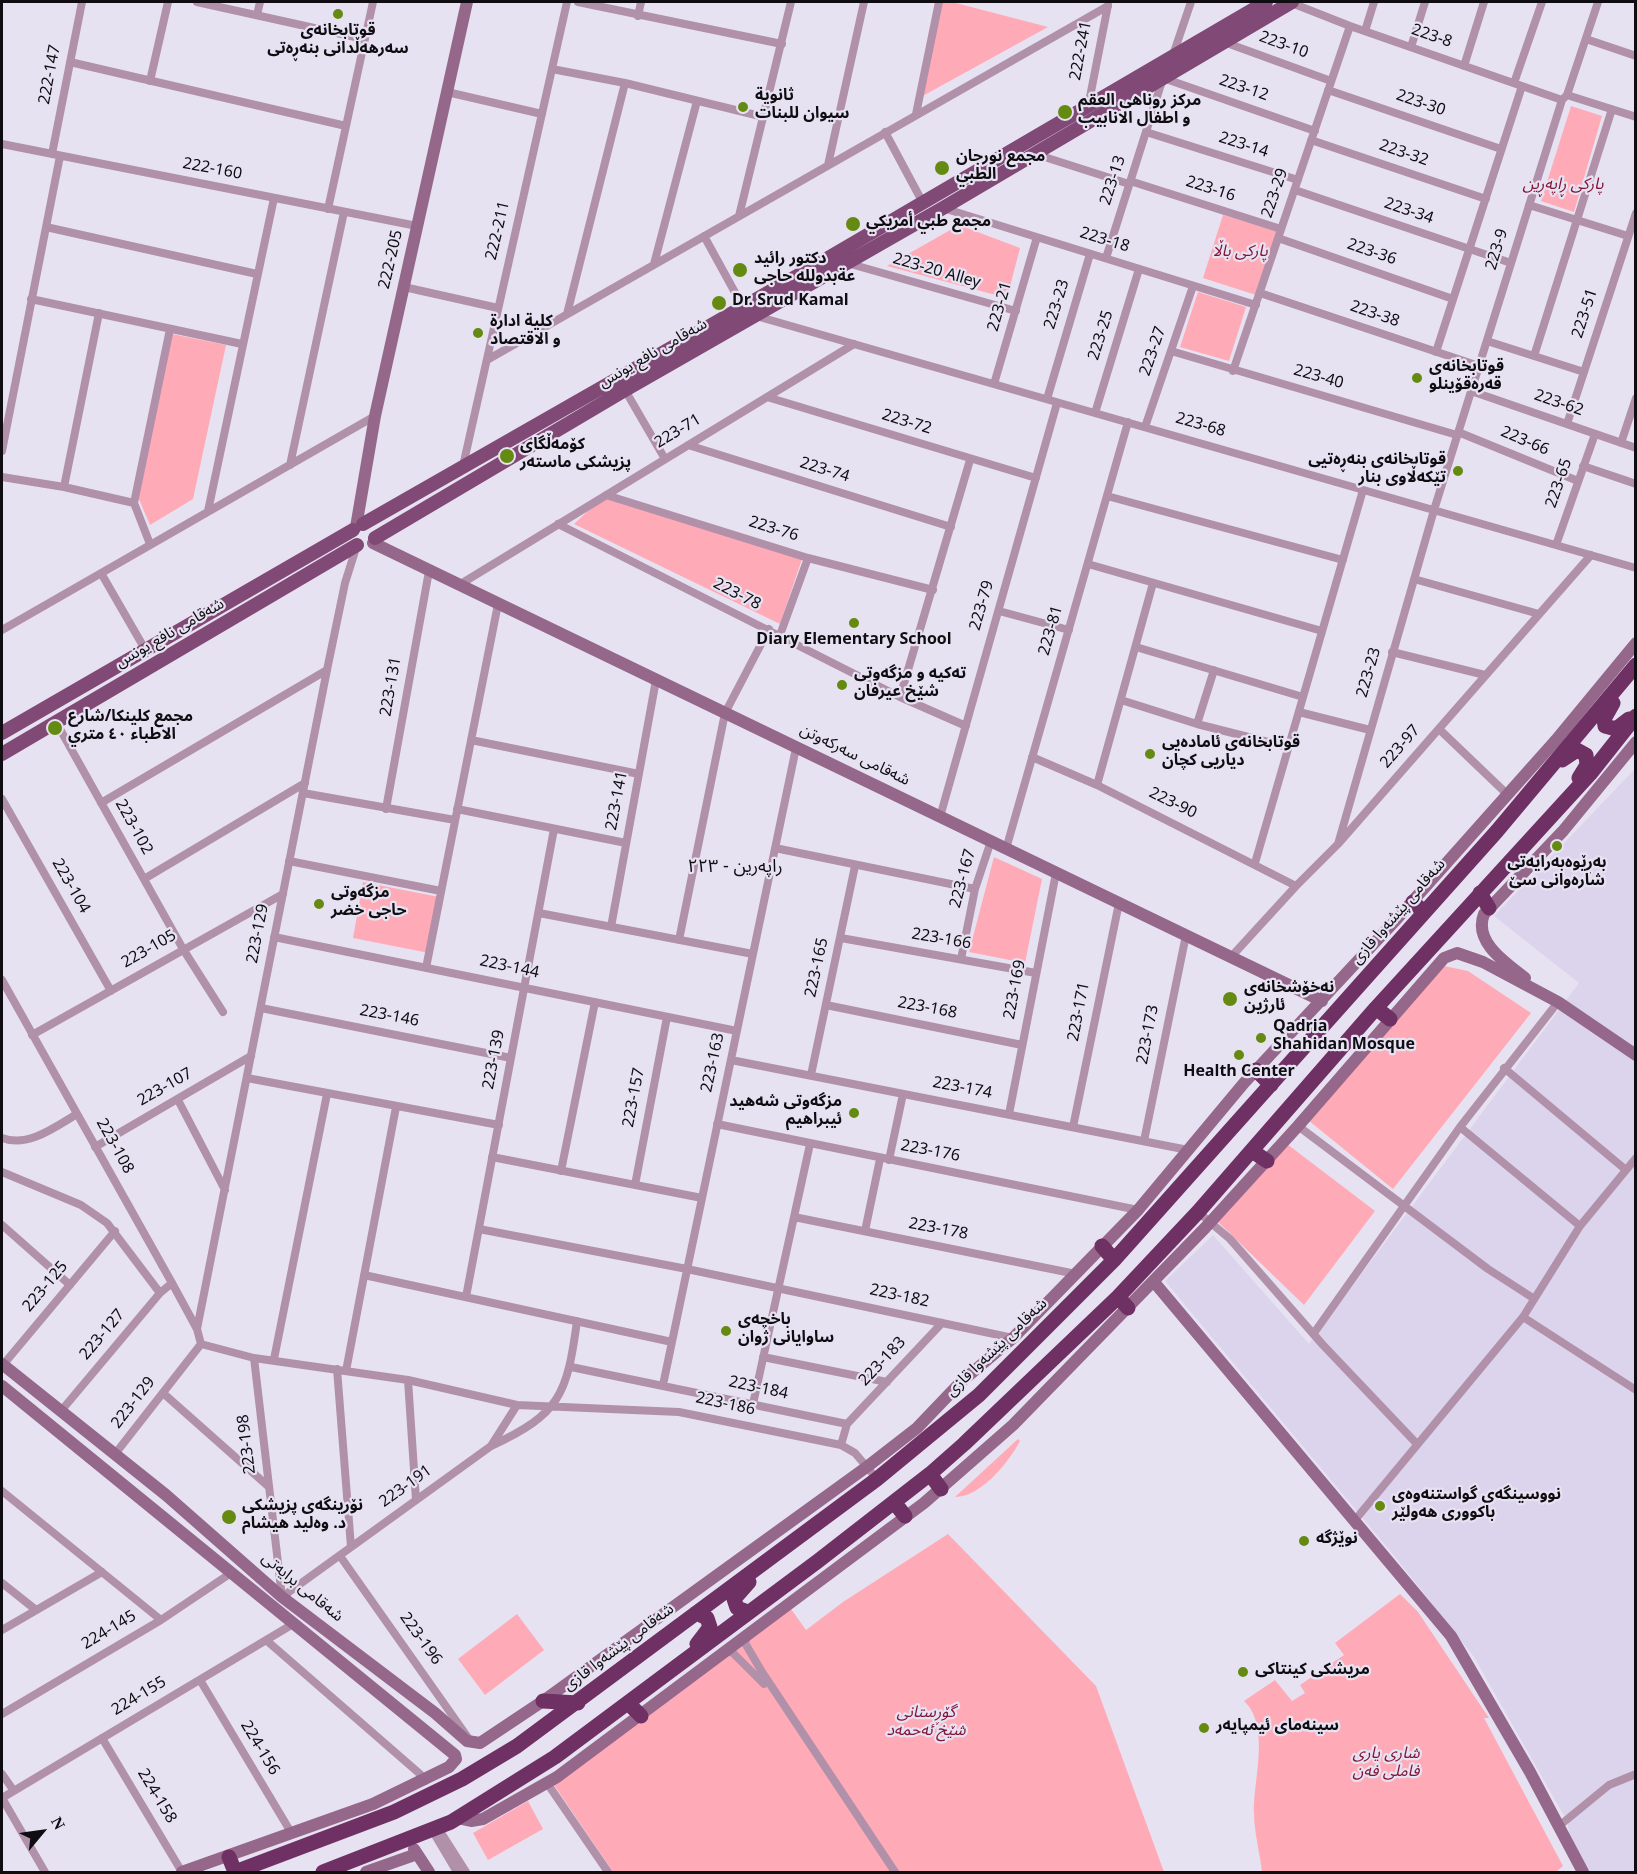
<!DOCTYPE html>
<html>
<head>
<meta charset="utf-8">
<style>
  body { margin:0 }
  #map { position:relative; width:1637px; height:1874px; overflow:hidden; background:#e7e2f2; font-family:Georgia,serif }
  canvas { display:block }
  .frame { position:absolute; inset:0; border:3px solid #0f0d12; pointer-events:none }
  .north { position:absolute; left:12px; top:1802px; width:60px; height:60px; -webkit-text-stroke:4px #e7e2f2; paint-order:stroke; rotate:61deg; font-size:16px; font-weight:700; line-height:24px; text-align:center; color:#0f0d12 }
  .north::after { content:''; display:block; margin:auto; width:21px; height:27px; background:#0f0d12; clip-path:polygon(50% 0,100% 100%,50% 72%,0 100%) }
</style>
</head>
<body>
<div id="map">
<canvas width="1637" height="1874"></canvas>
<div class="frame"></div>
<div class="north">N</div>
</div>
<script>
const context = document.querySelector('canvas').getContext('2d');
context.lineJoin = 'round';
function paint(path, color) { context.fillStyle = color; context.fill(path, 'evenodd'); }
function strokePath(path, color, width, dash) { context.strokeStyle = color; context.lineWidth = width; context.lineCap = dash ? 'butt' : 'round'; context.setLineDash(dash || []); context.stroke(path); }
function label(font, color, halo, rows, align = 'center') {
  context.font = font + ' Georgia,"Noto Sans Arabic",serif'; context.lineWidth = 4.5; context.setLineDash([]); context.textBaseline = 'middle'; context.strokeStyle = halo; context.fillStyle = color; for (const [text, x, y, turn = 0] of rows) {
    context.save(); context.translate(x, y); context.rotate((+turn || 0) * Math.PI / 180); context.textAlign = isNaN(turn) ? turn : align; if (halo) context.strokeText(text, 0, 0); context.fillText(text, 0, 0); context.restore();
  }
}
const built = new Path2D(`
  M 1635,769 L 1635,1872 L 1588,1872 L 1570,1836 L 1567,1821 L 1474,1657 L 1396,1558 L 1165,1281 L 1213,1235 L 1309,1344 L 1579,983 L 1494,916 Z`);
const green = new Path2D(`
  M 938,2 L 952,2 L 1048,27 L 919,98 Z
  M 1571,106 L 1602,116 L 1574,212 L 1541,201 Z
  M 1223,215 L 1277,231 L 1256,295 L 1203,278 Z
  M 959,225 L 1020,248 L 1007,298 L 887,266 Z
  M 1198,292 L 1246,307 L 1229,361 L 1180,347 Z
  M 172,334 L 226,345 L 193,499 L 150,525 L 138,497 Z
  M 604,496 L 802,559 L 780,624 L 574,524 Z
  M 994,857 L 1042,879 L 1025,963 L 969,952 Z
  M 363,882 L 439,897 L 429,953 L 353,938 Z
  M 1444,966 L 1468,971 L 1531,1013 L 1393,1189 L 1308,1120 Z
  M 1287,1144 L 1375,1211 L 1304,1305 L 1218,1222 Z
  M 1018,1439 L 1020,1441 C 1009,1462 981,1497 955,1497 Z
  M 948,1534 L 1096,1686 L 1164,1872 L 613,1872 L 554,1785 L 791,1609 L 806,1630 L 843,1602 Z
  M 1400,1594 L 1418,1612 L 1489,1718 L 1484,1718 L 1563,1866 L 1556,1872 L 1262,1872 C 1260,1853 1254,1832 1254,1813 C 1253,1781 1271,1726 1244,1701 L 1275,1680 L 1292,1701 L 1305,1693 L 1300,1685 L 1344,1655 L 1335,1643 Z
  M 517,1614 L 544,1650 L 485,1695 L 458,1659 Z
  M 528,1801 L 543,1829 L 488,1860 L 473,1833 Z`);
const street = new Path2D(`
  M 197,2 L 364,39
  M 578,2 L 782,44
  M 1289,2 L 1350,26 L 1562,100
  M 257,15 L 260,2
  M 638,16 L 641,2
  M 1365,31 L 1374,2
  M 1586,39 L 1636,56
  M 1224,42 L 1331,81
  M 1411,47 L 1425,2
  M 1173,55 L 1191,2
  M 70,62 L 346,126
  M 1464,66 L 1484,2
  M 552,69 L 625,83 L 764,117
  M 150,81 L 168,2
  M 1514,83 L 1542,2
  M 1328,90 L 1501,149
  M 447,92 L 542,114
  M 1567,95 L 1636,117
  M 1088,107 L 1108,5
  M 916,114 L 939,2
  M 885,132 L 923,203
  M 1146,132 L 1298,180
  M 1311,140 L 1486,199
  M 2,144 L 417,226
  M 52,154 L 82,2
  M 1035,154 L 1129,184
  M 828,165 L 864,2
  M 1130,181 L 1281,229
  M 1295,190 L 1511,263
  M 1529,205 L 1628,236
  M 943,208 L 1256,305
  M 328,209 L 373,2
  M 739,216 L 791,2
  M 46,227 L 257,274
  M 704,236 L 743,307
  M 1278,238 L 1453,299
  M 1106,258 L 1163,78 L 1315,131
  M 847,263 L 1016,311
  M 654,264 L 697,101
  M 404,287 L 498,308
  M 1260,293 L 1479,366
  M 31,299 L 242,344
  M 567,314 L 625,83
  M 756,316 L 1636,568
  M 1487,341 L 1584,372
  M 1171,351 L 1457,435
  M 1436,352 L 1522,86
  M 1534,356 L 1612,109
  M 487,360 L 1108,6
  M 1233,371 L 1350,26
  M 994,384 L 1037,237
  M 625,390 L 665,459
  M 1471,391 L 1636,448
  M 767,397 L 1036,478
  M 1047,399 L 1090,254
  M 1095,413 L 1139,269
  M 1567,424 L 1636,213
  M 1145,427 L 1193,286
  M 1458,432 L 1578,481
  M 1621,443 L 1636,398
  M 688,445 L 951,527
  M 2,451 L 60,156
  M 290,465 L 344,212
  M 463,466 L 567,2
  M 1583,466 L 1636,484
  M 2,477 L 64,487 L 134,503
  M 64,487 L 99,313
  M 606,495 L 808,558 L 933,590
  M 1107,496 L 1343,560
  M 208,511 L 274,198
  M 558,524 L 900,697 L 966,726
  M 150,544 L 134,503 L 170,329
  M 1556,545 L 1595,434
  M 1088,564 L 1322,631
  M 101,573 L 146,651
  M 1414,579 L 1539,614
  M 459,585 L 854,344
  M 999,611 L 1069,630
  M 2,630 L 375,416
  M 780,635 L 808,558
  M 1136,647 L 1303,697
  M 1392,652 L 1485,675
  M 900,697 L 970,460
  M 1121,700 L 1197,724 L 1288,747
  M 1299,712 L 1370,730
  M 56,722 L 183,949 L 223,1012
  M 1197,724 L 1214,670
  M 1439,729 L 1508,795
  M 471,740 L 639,774
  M 1032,757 L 1097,785 L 1296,886
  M 1097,785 L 1153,583
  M 303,793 L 455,820
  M 2,799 L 111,991
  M 101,803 L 327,670
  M 386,809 L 429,571
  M 457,809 L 626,843
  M 940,817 L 1057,403
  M 1338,844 L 1434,510 L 1562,100 L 1567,95 L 1598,2
  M 775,848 L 975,889
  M 1006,849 L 1128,422
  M 289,861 L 441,891
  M 1255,863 L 1363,490
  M 144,879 L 305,783
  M 539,913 L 753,954
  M 611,927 L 656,680
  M 274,937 L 737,1031
  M 841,938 L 1036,973
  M 679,940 L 725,713 L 769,629
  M 1231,957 L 1296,886 L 1338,844 L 1591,555
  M 961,959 L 975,889 L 991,841
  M 426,968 L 498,604
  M 2,980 L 172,1283 L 197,1329 L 201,1344 L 254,1358 L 408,1380 L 517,1405 L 679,1412 L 841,1445 L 855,1453 L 877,1479
  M 826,1005 L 1022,1045
  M 261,1008 L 511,1058
  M 32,1035 L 283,894
  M 731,1060 L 1188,1150
  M 1504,1068 L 1626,1170
  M 811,1075 L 855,866
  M 247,1078 L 499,1125
  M 178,1100 L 225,1190
  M 1009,1114 L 1056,873
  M 717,1124 L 1138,1210
  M 1298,1126 L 1488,1269 L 1533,1298
  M 1073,1127 L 1119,903
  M 1460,1127 L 1580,1226
  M 2,1138 C 28,1148 55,1127 77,1114
  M 1144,1141 L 1186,935
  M 95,1147 L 251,1056
  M 492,1157 L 702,1198
  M 889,1160 L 903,1094
  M 561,1171 L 595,1002
  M 2,1172 L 81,1205 L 107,1223 L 160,1293
  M 635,1185 L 667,1017
  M 1198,1212 L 1230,1239 L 1323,1345 L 1417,1444
  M 794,1217 L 1076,1274
  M 2,1225 L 70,1285
  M 479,1229 L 687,1269 L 1013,1338
  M 865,1231 L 880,1159
  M 364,1275 L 672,1342
  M 466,1297 L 554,829
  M 1523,1317 L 1636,1390
  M 197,1329 L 327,670 L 345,583 L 357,545
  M 1314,1333 L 1460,1127 L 1558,1002
  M 763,1357 L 887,1382
  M 254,1358 L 282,1597 L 491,1446 C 560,1414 567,1395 577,1321
  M 274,1359 L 327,1094
  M 3,1365 L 115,1231
  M 571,1367 L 847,1424
  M 337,1369 L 351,1547
  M 346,1371 L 396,1107
  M 408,1380 L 416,1500
  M 663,1385 L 796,748
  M 163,1393 L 269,1487
  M 753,1404 L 810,1144
  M 61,1411 L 160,1293 L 172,1283
  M 841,1445 L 847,1424 L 942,1323
  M 491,1446 L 517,1405
  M 115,1454 L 201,1344
  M 2,1491 L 161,1620
  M 1355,1520 L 1523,1317 L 1580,1226 L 1636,1158
  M 340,1556 L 469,1739
  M 2,1583 L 36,1610
  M 2,1630 L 102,1572
  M 748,1633 L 745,1643 L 762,1672 L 895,1872
  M 266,1640 L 420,1774 L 425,1781
  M 725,1650 L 733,1653 L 764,1684
  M 200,1680 L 292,1834
  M 2,1714 L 161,1620 L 231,1573
  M 102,1738 L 182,1872
  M 2,1774 L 14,1791
  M 547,1783 L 608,1872
  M 2,1798 L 293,1624
  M 2,1798 L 45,1872
  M 1559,1826 L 1609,1785 L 1636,1774
  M 438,1828 L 466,1872
  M 432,1830 L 457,1872`);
const secondary = new Path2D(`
  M 356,527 L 375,416 L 467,2
  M 373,543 L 1322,1001
  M 1525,978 C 1506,963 1473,942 1484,914 L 1563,831 L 1636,742
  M 1154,1282 L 1451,1636 L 1530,1772 L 1583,1872
  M 2,1364 L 166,1495 L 282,1597 L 435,1713 L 467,1741 L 480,1743 L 543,1701 L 868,1466 L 917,1428 L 961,1382 L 1013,1338 L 1138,1210 L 1244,1083 L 1394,922 L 1556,740 L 1636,643
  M 2,1386 L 455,1755 L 456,1759 L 449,1767 L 373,1804 L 182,1872
  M 457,1818 L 471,1821 L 483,1819 L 557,1777 L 924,1503 L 1013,1425 L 1205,1228 L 1298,1126 L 1444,958 L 1457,953 L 1483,962 L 1558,1002 L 1636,1055
  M 414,1849 L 429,1872
  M 366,1872 L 417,1854`);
const primary = new Path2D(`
  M 363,524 L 811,268 L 1266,2
  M 375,538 L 625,390 L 943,208 L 1292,2
  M 2,733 L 353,530
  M 2,754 L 357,545`);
const highway = new Path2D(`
  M 1613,703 L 1604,719 L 1605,726 L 1616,729 L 1629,719
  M 1562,760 L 1577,750 L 1586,755 L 1587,765 L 1579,778
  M 1480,893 L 1489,908
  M 1413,902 L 1424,912
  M 1376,1008 L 1390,1019
  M 1256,1070 L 1271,1085
  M 1252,1151 L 1267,1161
  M 1102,1246 L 1114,1260
  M 1118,1297 L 1128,1308
  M 930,1474 L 941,1489
  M 894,1502 L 905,1516
  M 748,1612 L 737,1608 L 734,1599 L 749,1582
  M 696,1613 L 707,1618 L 710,1627 L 697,1644
  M 543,1701 L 578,1703
  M 629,1704 L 641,1716
  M 229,1857 L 235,1872
  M 235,1872 L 394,1812 L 462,1779 L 517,1746 L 877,1479 L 979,1395 L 1114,1260 L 1497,831 L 1636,665
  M 323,1872 L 451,1822 L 555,1757 L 818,1561 L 930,1474 L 964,1444 L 1118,1297 L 1198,1212 L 1376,1008 L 1590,774 L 1636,716`);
const markers = [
  [338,14,6,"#648a11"],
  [743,107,6,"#648a11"],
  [1065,112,8,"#648a11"],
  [942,168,8,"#648a11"],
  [853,224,8,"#648a11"],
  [740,270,8,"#648a11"],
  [719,303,8,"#648a11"],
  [478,333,6,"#648a11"],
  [1417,378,6,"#648a11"],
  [507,456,8,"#648a11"],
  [1458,471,6,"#648a11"],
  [854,623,6,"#648a11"],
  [842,685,6,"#648a11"],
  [55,728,8,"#648a11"],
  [1150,754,6,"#648a11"],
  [1557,846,6,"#648a11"],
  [319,904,6,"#648a11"],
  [1230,999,8,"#648a11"],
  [1261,1038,6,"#648a11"],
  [1239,1055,6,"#648a11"],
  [854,1113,6,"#648a11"],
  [726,1331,6,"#648a11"],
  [1380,1506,6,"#648a11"],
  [229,1517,8,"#648a11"],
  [1304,1541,6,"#648a11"],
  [1243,1672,6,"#648a11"],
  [1204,1728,6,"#648a11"]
];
const poiNames = [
  ["قوتابخانەی",338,33,"center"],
  ["سەرهەڵدانی بنەڕەتی",338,51,"center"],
  ["ثانوية",755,98],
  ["سيوان للبنات",755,116],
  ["مركز روناهي العقم",1078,103],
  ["و اطفال الانابيب",1078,121],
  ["مجمع نورجان",956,159],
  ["الطبي",956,177],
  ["مجمع طبي أمریکي",866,224],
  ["دكتور رائيد",754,261],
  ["عةبدولله حاجى",754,279],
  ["Dr. Srud Kamal",732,303],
  ["كلية ادارة",490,324],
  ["و الاقتصاد",490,342],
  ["قوتابخانەی",1429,369],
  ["قەرەقۆینلو",1429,387],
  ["کۆمەڵگای",520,447],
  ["پزیشکی ماستەر",520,465],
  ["قوتابخانەی بنەڕەتیی",1446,462,"right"],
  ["تێکەڵاوی بنار",1446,480,"right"],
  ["Diary Elementary School",854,642,"center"],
  ["تەکیە و مزگەوتی",854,676],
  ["شێخ عیرفان",854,694],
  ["مجمع كلينكا/شارع",68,719],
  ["الاطباء ٤٠ متري",68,737],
  ["قوتابخانەی ئامادەیی",1162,745],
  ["دیاریی کچان",1162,763],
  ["بەڕێوەبەرایەتی",1557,865,"center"],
  ["شارەوانی سێ",1557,883,"center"],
  ["مزگه‌وتی",331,895],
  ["حاجی خضر",331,913],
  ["نەخۆشخانەی",1244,990],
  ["ئارژین",1244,1008],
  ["Qadria",1273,1029],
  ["Shahidan Mosque",1273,1047],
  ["Health Center",1239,1074,"center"],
  ["مزگەوتی شەهید",842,1104,"right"],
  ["ئیبراهیم",842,1122,"right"],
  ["باخچەی",738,1322],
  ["ساوایانی ژوان",738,1340],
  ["نووسینگەی گواستنەوەی",1392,1497],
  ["باکووری هەولێر",1392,1515],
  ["نۆرینگەی پزیشکی",242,1508],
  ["د. وەلید هیشام",242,1526],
  ["نوێژگە",1316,1541],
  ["مریشکی کینتاکی",1255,1672],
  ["سینەمای ئیمپایەر",1216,1728]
];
const streetNames = [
  ["223-8",1431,38,19],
  ["223-10",1283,47,20],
  ["222-241",1083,51,-79],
  ["222-147",52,75,-79],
  ["223-12",1243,90,19],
  ["223-30",1420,105,19],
  ["223-14",1243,147,18],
  ["223-32",1403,155,19],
  ["222-160",212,171,11],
  ["223-13",1115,181,-72],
  ["223-16",1210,191,18],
  ["223-29",1277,194,-71],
  ["223-34",1408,213,19],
  ["222-211",500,231,-77],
  ["223-18",1104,242,17],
  ["223-9",1499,250,-73],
  ["223-36",1371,254,19],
  ["222-205",393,260,-77],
  ["223-20 Alley",936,273,16],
  ["223-23",1059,305,-73],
  ["223-21",1002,307,-74],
  ["223-51",1587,314,-72],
  ["223-38",1374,316,19],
  ["223-25",1103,336,-73],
  ["223-27",1155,352,-71],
  ["شەقامی نافع یونس",654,355,-30],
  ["223-40",1318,379,16],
  ["223-62",1558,405,19],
  ["223-72",906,424,17],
  ["223-68",1200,427,16],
  ["223-71",679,433,-31],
  ["223-66",1524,443,23],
  ["223-74",824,472,17],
  ["223-65",1561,484,-71],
  ["223-76",773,531,17],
  ["223-78",736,596,27],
  ["223-79",984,606,-74],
  ["223-81",1053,631,-74],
  ["شەقامی نافع یونس",171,635,-30],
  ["223-23",1371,673,-74],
  ["223-131",393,687,-80],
  ["223-97",1402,748,-49],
  ["شەقامی سەرکەوتن",854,757,26],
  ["223-141",619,801,-79],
  ["223-90",1172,805,26],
  ["223-102",132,828,61],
  ["223-167",965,879,-75],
  ["223-104",69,887,60],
  ["شەقامی پێشەوا قازی",1400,913,-49],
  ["223-129",260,934,-79],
  ["223-166",941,941,10],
  ["223-105",150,951,-30],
  ["223-165",819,968,-78],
  ["223-144",509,969,12],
  ["223-169",1017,990,-79],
  ["223-168",927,1010,11],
  ["223-171",1081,1012,-79],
  ["223-146",389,1018,11],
  ["223-173",1150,1035,-79],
  ["223-139",496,1060,-79],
  ["223-163",715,1063,-78],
  ["223-107",166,1089,-30],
  ["223-174",962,1090,11],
  ["223-157",636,1098,-79],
  ["223-108",113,1147,61],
  ["223-176",930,1153,11],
  ["223-178",938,1231,11],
  ["223-125",47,1288,-50],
  ["223-182",899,1298,12],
  ["223-127",104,1336,-50],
  ["شەقامی پێشەوا قازی",998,1349,-44],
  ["223-183",884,1363,-47],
  ["223-184",758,1390,12],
  ["223-129",135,1404,-52],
  ["223-186",725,1406,12],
  ["223-198",249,1444,-97],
  ["223-191",407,1488,-36],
  ["شەقامی برایەتی",301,1589,39],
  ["224-145",110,1632,-31],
  ["223-196",419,1640,54],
  ["شەقامی پێشەوا قازی",620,1649,-37],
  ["224-155",140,1698,-31],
  ["224-156",258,1749,59],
  ["224-158",155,1797,59]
];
const parkNames = [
  ["پارکی ڕاپەڕین",1563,187],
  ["پارکی باڵا",1240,254],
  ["گۆڕستانی",926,1715],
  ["شێخ ئەحمەد",926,1733],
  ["شاری یاری",1386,1756],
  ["فاملی فەن",1386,1774]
];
const neighbourhoodNames = [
  ["راپەرین - ٢٢٣",735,869]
];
paint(built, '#dcd4ec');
paint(green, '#ffaab7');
strokePath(street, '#b191a9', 8);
strokePath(secondary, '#95688b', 12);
strokePath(primary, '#814a76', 14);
strokePath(highway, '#6f3064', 15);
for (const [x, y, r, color] of markers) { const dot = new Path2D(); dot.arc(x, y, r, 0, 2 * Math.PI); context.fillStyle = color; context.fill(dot); strokePath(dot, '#e7e2f2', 2); }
label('bold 16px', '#0f0d12', '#e7e2f2', poiNames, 'left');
label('16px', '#0f0d12', '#e7e2f2', streetNames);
label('italic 16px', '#811436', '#e7e2f2', parkNames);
label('18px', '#0f0d12', '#e7e2f2', neighbourhoodNames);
</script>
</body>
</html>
